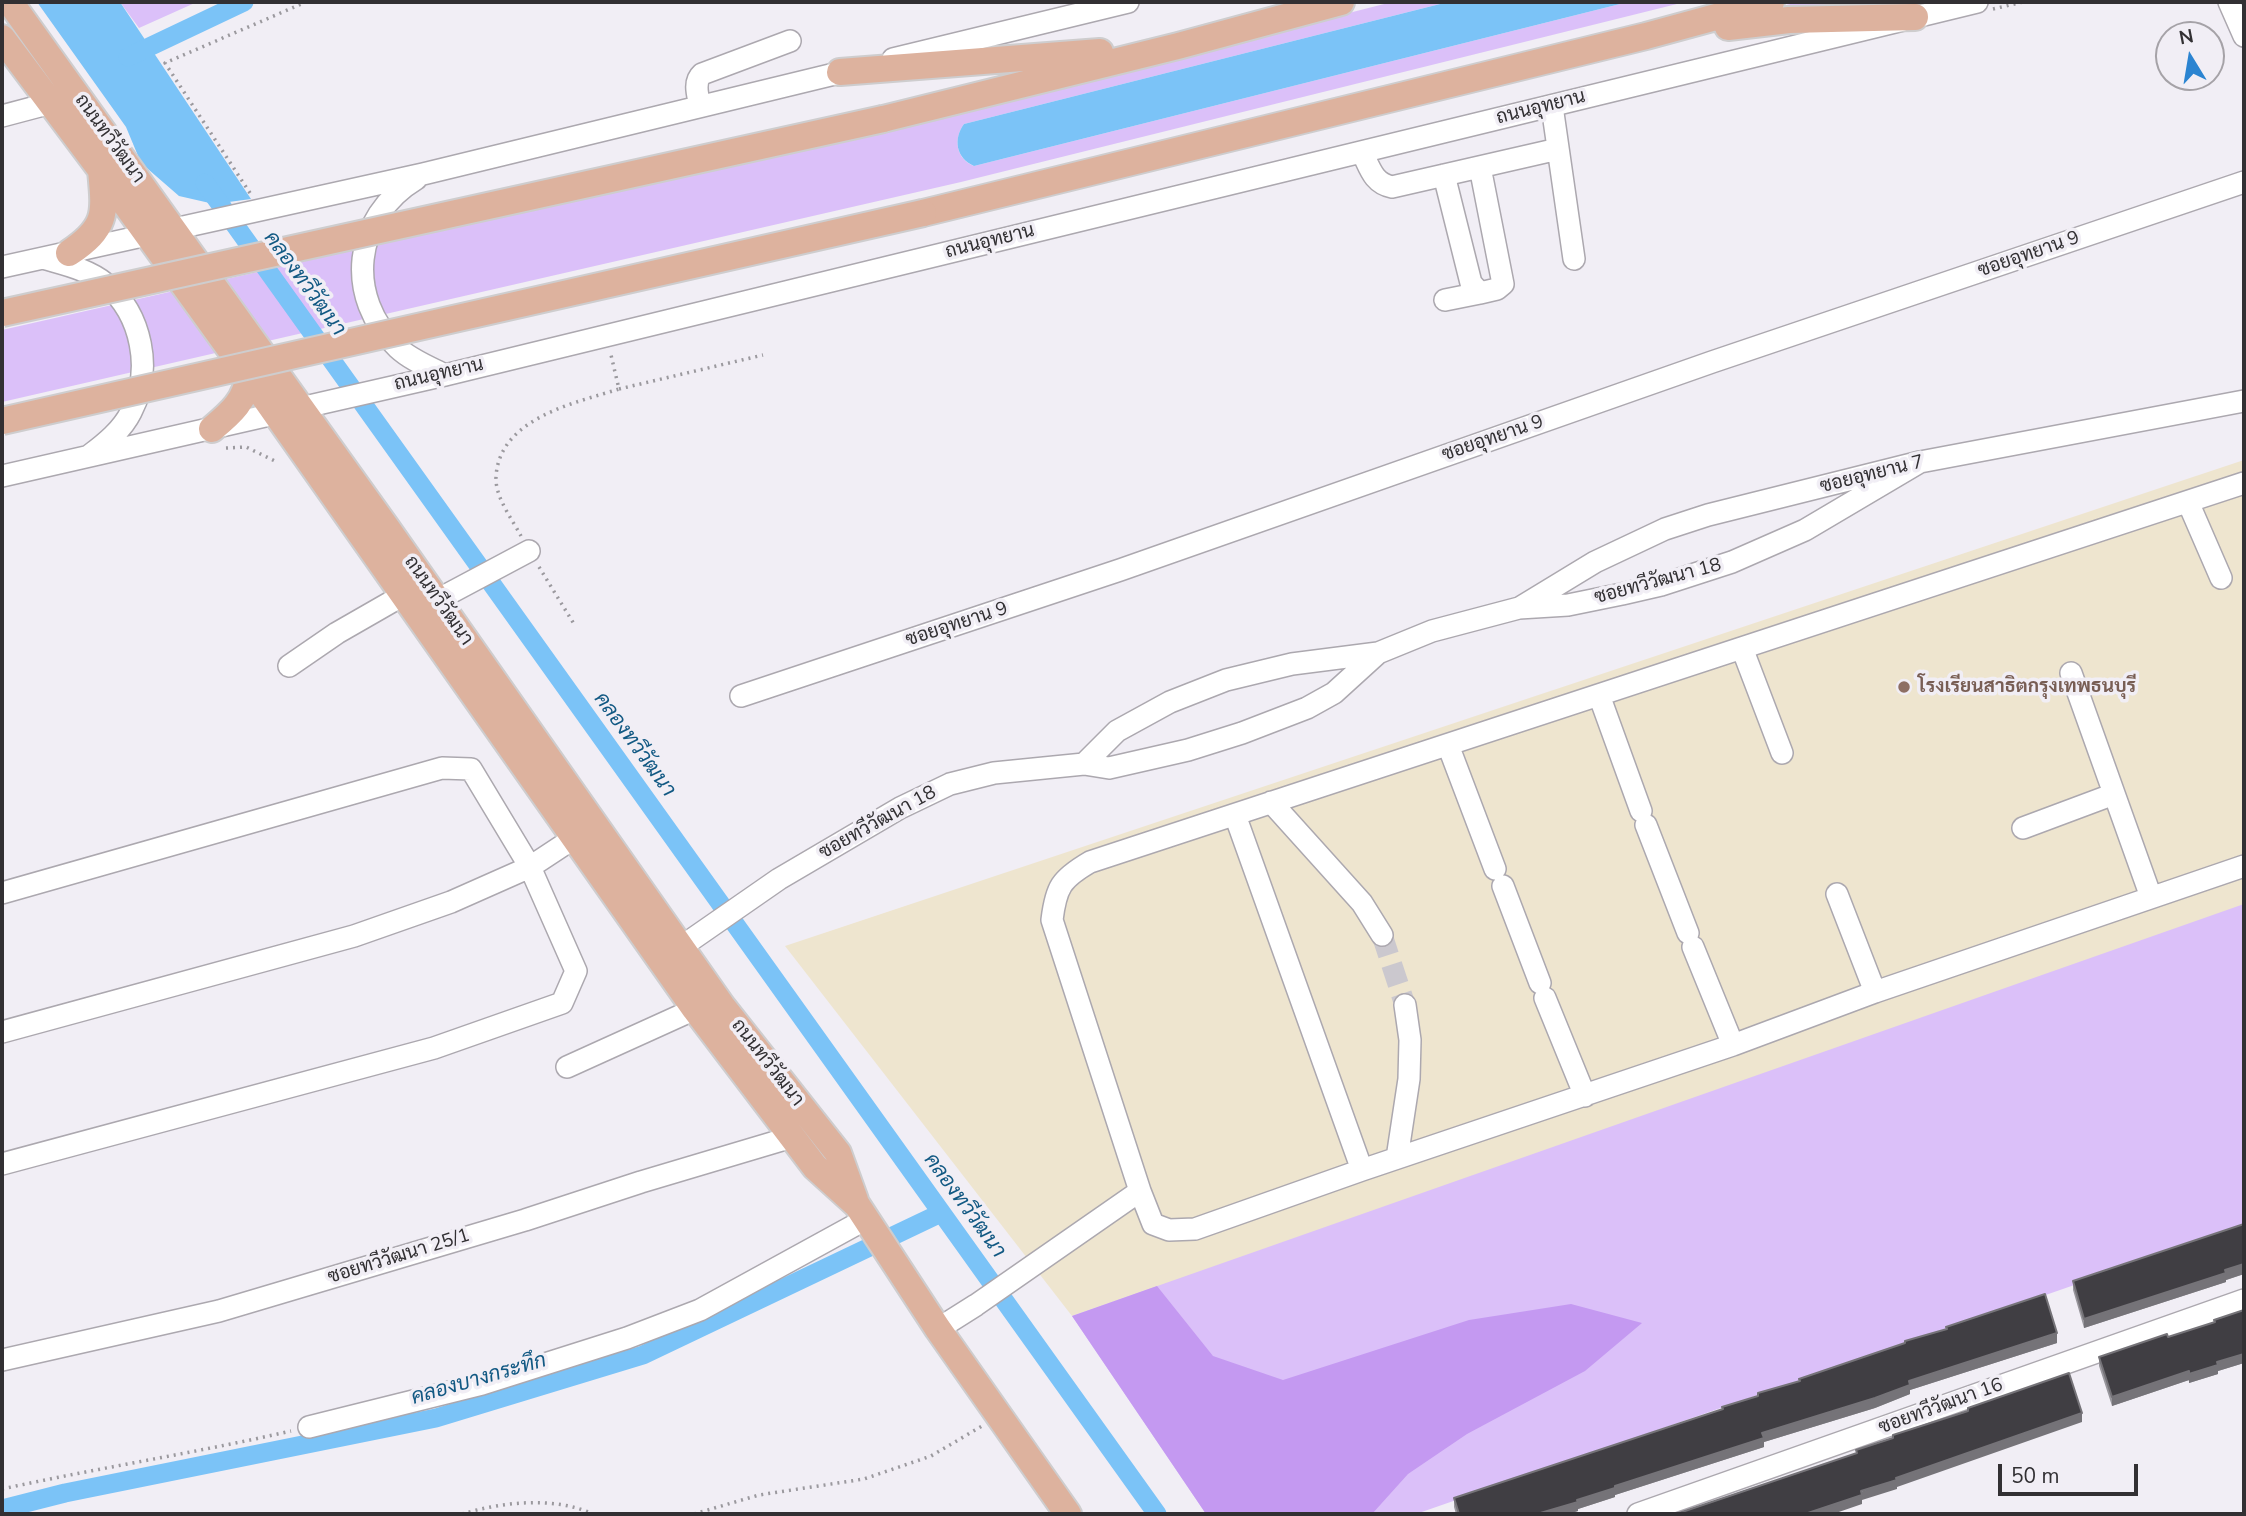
<!DOCTYPE html>
<html>
<head>
<meta charset="utf-8">
<style>
  body { margin:0 }
  #map { position:relative; width:2246px; height:1516px; overflow:hidden; background:#f1eef5; font-family:"Nunito Sans",sans-serif }
  canvas { display:block }
  .frame { position:absolute; inset:0; border:4px solid #323033; pointer-events:none }
  .north { position:absolute; left:2155px; top:21px; width:70px; height:70px; box-sizing:border-box; background:#f1eef5; border:2px solid #a5a2a7; border-radius:50%; rotate:349deg; font-size:19px; font-weight:700; line-height:28px; text-align:center; color:#323033 }
  .north::after { content:''; display:block; margin:auto; width:24px; height:32px; background:#2b84d1; clip-path:polygon(50% 0,100% 100%,50% 72%,0 100%) }
  .scale { position:absolute; left:1998px; top:1464px; width:140px; height:32px; box-sizing:border-box; border:4px solid #323033; border-top:0; padding-left:9px; font-size:21px; line-height:24px; white-space:nowrap; color:#323033; -webkit-text-stroke:5px #f1eef5; paint-order:stroke }
</style>
</head>
<body>
<div id="map">
<canvas width="2246" height="1516"></canvas>
<div class="frame"></div>
<div class="north">N</div>
<div class="scale">50 m</div>
</div>
<script>
const context = document.querySelector('canvas').getContext('2d');
context.lineJoin = 'round';
function paint(path, color) { context.fillStyle = color; context.fill(path, 'evenodd'); }
function strokePath(path, color, width, dash) { context.strokeStyle = color; context.lineWidth = width; context.lineCap = dash ? 'butt' : 'round'; context.setLineDash(dash || []); context.stroke(path); }
function label(font, color, halo, rows, align = 'center') {
  context.font = font + ' "Nunito Sans",Sarabun,sans-serif'; context.lineWidth = 7; context.setLineDash([]); context.textBaseline = 'middle'; context.strokeStyle = halo; context.fillStyle = color; for (const [text, x, y, turn = 0] of rows) {
    context.save(); context.translate(x, y); context.rotate((+turn || 0) * Math.PI / 180); context.textAlign = isNaN(turn) ? turn : align; if (halo) context.strokeText(text, 0, 0); context.fillText(text, 0, 0); context.restore();
  }
}
const education = new Path2D(`
  M 2244,460 L 2244,914 L 1072,1316 L 785,946 Z`);
const green = new Path2D(`
  M 120,2 L 197,2 L 139,28 Z
  M 1392,2 L 1448,2 L 964,124 C 953,139 956,159 974,166 L 1628,2 L 1685,2 L 961,182 L 2,402 L 2,330 L 944,116 Z
  M 1799,2 L 1881,2 L 1787,14 L 1786,5 Z
  M 2244,904 L 2244,1226 L 1416,1514 L 1206,1514 L 1072,1316 Z`);
const forest = new Path2D(`
  M 1157,1286 L 1213,1356 L 1283,1380 L 1469,1320 L 1571,1304 L 1642,1323 L 1585,1371 L 1467,1434 L 1408,1474 L 1372,1514 L 1206,1514 L 1072,1316 Z`);
const water = new Path2D(`
  M 37,2 L 120,2 L 251,199 L 214,204 L 179,196 L 141,163 L 126,127 Z
  M 1448,2 L 1628,2 L 974,166 C 956,158 953,139 964,124 Z`);
const canal = new Path2D(`
  M 128,57 L 244,2
  M 205,183 L 1157,1514
  M 2,1509 L 65,1493 L 436,1418 L 643,1355 L 941,1213`);
const minorTunnel = new Path2D(`
  M 1382,935 L 1405,1005`);
const path = new Path2D(`
  M 1993,9 L 2023,2
  M 250,193 L 165,63 L 306,2
  M 619,389 L 763,355
  M 226,448 L 246,447 L 275,461
  M 521,536 C 512,519 495,497 496,477 C 499,418 575,403 619,389 L 611,355
  M 539,567 L 574,624
  M 2,1489 C 98,1468 195,1453 291,1431
  M 462,1514 C 502,1502 554,1496 593,1514
  M 694,1514 L 759,1495 L 864,1479 L 931,1456 L 982,1426`);
const minor = new Path2D(`
  M 2229,2 L 2244,36
  M 893,59 L 1128,2
  M 700,106 C 698,96 693,82 702,74 L 790,41
  M 1552,106 L 1574,259
  M 2,116 L 51,103
  M 1362,152 C 1370,168 1373,183 1392,187 L 1558,149
  M 1444,175 L 1471,283 L 1480,293 L 1497,289 L 1503,284 L 1480,167
  M 416,179 C 353,217 344,297 398,348 C 411,360 429,367 445,375
  M 46,259 C 67,265 89,270 106,284 C 142,315 153,370 131,412 C 122,430 106,443 90,455
  M 2,267 L 423,174 L 855,69
  M 1445,300 L 1480,293
  M 2,476 L 445,375 L 1977,2
  M 2188,502 L 2221,578
  M 437,600 L 529,551
  M 1521,607 L 1595,562 L 1665,529 L 1708,515 L 1920,462 L 2244,401
  M 1742,648 L 1782,753
  M 289,666 L 337,633 L 405,594
  M 2071,673 L 2151,897
  M 1599,695 L 1641,811
  M 741,696 L 1120,570 L 1712,362 L 2244,182
  M 1448,745 L 1495,869
  M 1084,764 L 1117,731 L 1170,702 L 1226,680 L 1292,664 L 1378,653
  M 1271,802 L 1362,903 L 1382,935
  M 1235,815 L 1362,1170
  M 1646,825 L 1688,933
  M 2023,828 L 2114,794
  M 1503,886 L 1540,983
  M 2,893 L 442,768 L 471,769 L 530,867 L 576,971 L 562,1003 L 434,1048 L 2,1164
  M 1837,894 L 1875,992
  M 681,947 L 779,879 L 900,808 L 950,784 L 994,773 L 1084,764 L 1109,768 L 1188,750 L 1242,733 L 1307,708 L 1334,693 L 1378,653 L 1432,631 L 1519,608 L 1568,605 L 1622,594 L 1661,585 L 1732,562 L 1805,530 L 1920,462
  M 1693,947 L 1733,1045
  M 1545,998 L 1585,1096
  M 2,1032 L 354,936 L 451,902 L 530,867 L 574,838
  M 567,1067 L 695,1009
  M 1397,1158 L 1409,1079 L 1410,1040 L 1405,1005
  M 1140,1191 L 1153,1224 L 1169,1230 L 1195,1229 L 1362,1170 L 1733,1045 L 1875,992 L 2244,866
  M 938,1329 L 976,1305 L 1140,1191 L 1052,920 C 1056,887 1061,879 1090,862 L 2244,483
  M 2,1360 L 219,1311 L 525,1220 L 641,1182 L 792,1137
  M 309,1427 L 482,1384 L 627,1338 L 700,1310 L 866,1219
  M 1638,1514 L 2244,1300`);
const major = new Path2D(`
  M 10,2 L 386,527 L 722,1006 L 838,1153 L 855,1200
  M 1728,27 L 1789,20 L 1915,17
  M 2,38 L 101,170 L 248,374 L 695,1009 L 815,1167 L 857,1205 L 938,1329 L 1068,1514
  M 840,72 L 1100,52
  M 883,119 L 1178,46 L 1341,2
  M 923,213 L 1646,36 L 1771,2
  M 69,253 C 108,227 105,213 101,170
  M 212,429 C 230,414 248,399 248,374`);
const majorBridge = new Path2D(`
  M 2,313 L 883,119
  M 2,421 L 923,213`);
const wall = new Path2D(`
  M 2244,1224 L 2244,1274 L 2226,1280 L 2226,1282 L 2084,1328 L 2073,1290 L 2073,1281 Z
  M 2244,1310 L 2244,1363 L 2218,1371 L 2218,1374 L 2189,1383 L 2189,1380 L 2112,1406 L 2099,1366 L 2099,1357 L 2214,1323 L 2214,1320 Z
  M 1946,1327 L 2057,1343 L 1910,1390 L 1910,1394 L 1875,1408 L 1764,1442 L 1764,1447 L 1615,1495 L 1615,1497 L 1578,1509 L 1578,1511 L 1568,1514 L 1456,1514 L 1454,1507 L 1454,1498 L 1722,1409 L 1758,1396 L 1758,1393 L 1799,1381 L 1946,1329 Z`);
const shadedWall = new Path2D(`
  M 2244,1264 L 2244,1274 L 2226,1280 L 2226,1282 L 2084,1328 L 2084,1319 Z
  M 2057,1333 L 2057,1343 L 1910,1390 L 1910,1394 L 1875,1408 L 1764,1442 L 1764,1447 L 1615,1495 L 1615,1497 L 1578,1509 L 1578,1511 L 1568,1514 L 1537,1514 L 1762,1433 L 1909,1381 Z
  M 2244,1354 L 2244,1363 L 2218,1371 L 2218,1374 L 2189,1383 L 2189,1374 L 2217,1362 Z
  M 2189,1371 L 2189,1380 L 2112,1406 L 2112,1397 Z
  M 2082,1413 L 2082,1422 L 1897,1487 L 1897,1489 L 1862,1500 L 1862,1504 L 1833,1514 L 1805,1514 L 1896,1478 Z`);
const building = new Path2D(`
  M 2244,1224 L 2244,1264 L 2225,1270 L 2226,1273 L 2084,1319 L 2073,1281 Z
  M 2045,1294 L 2057,1333 L 1909,1381 L 1910,1385 L 1875,1398 L 1762,1433 L 1764,1438 L 1615,1486 L 1615,1488 L 1577,1500 L 1578,1502 L 1537,1514 L 1459,1514 L 1454,1498 L 1723,1409 L 1722,1407 L 1758,1396 L 1758,1393 L 1800,1381 L 1799,1379 L 1905,1343 L 1905,1341 L 1947,1329 L 1946,1327 Z
  M 2244,1310 L 2244,1354 L 2217,1362 L 2218,1365 L 2189,1374 L 2189,1371 L 2112,1397 L 2099,1357 L 2167,1334 L 2168,1337 L 2215,1322 L 2214,1320 Z
  M 2069,1373 L 2082,1413 L 1896,1478 L 1897,1480 L 1861,1491 L 1862,1495 L 1805,1514 L 1676,1514 L 1857,1453 L 1856,1450 L 1893,1438 L 1893,1435 L 1968,1411 L 1968,1408 Z`);
const markers = [
  [1904,687,7,"#8d6e63"]
];
const streetNames = [
  ["ถนนอุทยาน",1541,108,-14],
  ["ถนนทวีวัฒนา",109,139,54],
  ["ถนนอุทยาน",990,242,-14],
  ["ซอยอุทยาน 9",2029,255,-19],
  ["ถนนอุทยาน",439,375,-13],
  ["ซอยอุทยาน 9",1493,439,-19],
  ["ซอยอุทยาน 7",1872,475,-14],
  ["ซอยทวีวัฒนา 18",1658,582,-15],
  ["ถนนทวีวัฒนา",438,601,55],
  ["ซอยอุทยาน 9",957,625,-18],
  ["ซอยทวีวัฒนา 18",878,823,-29],
  ["ถนนทวีวัฒนา",767,1063,52],
  ["ซอยทวีวัฒนา 25/1",399,1257,-17],
  ["ซอยทวีวัฒนา 16",1941,1407,-20]
];
const educationNames = [
  ["โรงเรียนสาธิตกรุงเทพธนบุรี",1918,687]
];
const waterNames = [
  ["คลองทวีวัฒนา",304,284,54],
  ["คลองทวีวัฒนา",634,745,54],
  ["คลองทวีวัฒนา",964,1206,54],
  ["คลองบางกระทึก",479,1380,-16]
];
paint(education, '#eee5cf');
paint(green, '#dbc0f9');
paint(forest, '#c499f1');
paint(water, '#7bc3f7');
strokePath(canal, '#7bc3f7', 19);
strokePath(minorTunnel, '#cbc8ce', 21, [21, 10]);
strokePath(minor, '#aca8af', 24);
strokePath(major, '#cecdce', 30);
strokePath(path, '#9b999e', 3.5, [2, 5]);
strokePath(minor, '#fff', 21);
strokePath(major, '#ddb29e', 26);
strokePath(majorBridge, '#cecdce', 30, []);
strokePath(majorBridge, '#ddb29e', 26);
paint(wall, '#98969c');
paint(shadedWall, '#757378');
paint(building, '#403e43');
strokePath(building, '#757378', 2);
for (const [x, y, r, color] of markers) { const dot = new Path2D(); dot.arc(x, y, r, 0, 2 * Math.PI); context.fillStyle = color; context.fill(dot); strokePath(dot, '#f1eef5', 2.5); }
label('19px', '#323033', '#f1eef5', streetNames);
label('bold 19px', '#785e54', '#f1eef5', educationNames, 'left');
label('italic 21px', '#125983', '#f1eef5', waterNames);
</script>
</body>
</html>
